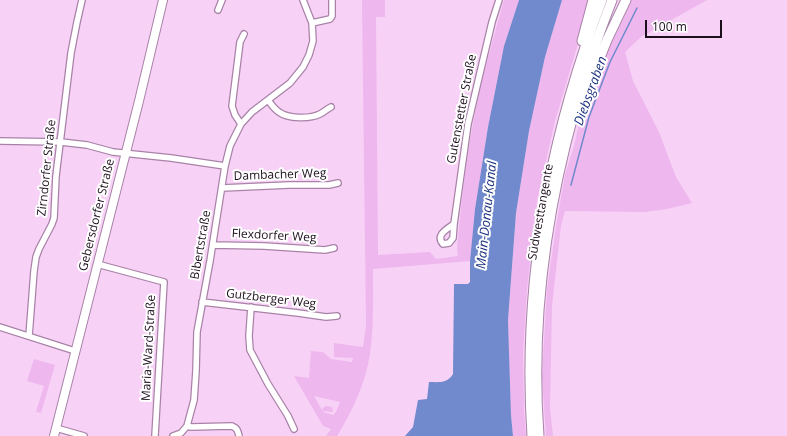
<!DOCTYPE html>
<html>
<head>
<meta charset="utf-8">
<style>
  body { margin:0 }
  #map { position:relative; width:787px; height:436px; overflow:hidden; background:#f8d1f7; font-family:"Open Sans",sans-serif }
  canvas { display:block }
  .scale { position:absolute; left:645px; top:20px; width:77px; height:18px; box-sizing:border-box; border:2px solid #1c0f1c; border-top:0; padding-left:5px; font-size:12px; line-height:14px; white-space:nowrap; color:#1c0f1c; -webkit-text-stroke:3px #fff; paint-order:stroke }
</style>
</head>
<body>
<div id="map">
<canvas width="787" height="436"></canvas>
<div class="scale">100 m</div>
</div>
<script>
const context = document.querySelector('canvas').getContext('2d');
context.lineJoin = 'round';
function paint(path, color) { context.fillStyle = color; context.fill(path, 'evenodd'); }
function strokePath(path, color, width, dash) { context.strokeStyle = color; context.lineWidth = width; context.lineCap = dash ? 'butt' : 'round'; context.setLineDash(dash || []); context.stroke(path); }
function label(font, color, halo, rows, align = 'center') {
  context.font = font + ' "Open Sans",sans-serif'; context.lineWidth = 4; context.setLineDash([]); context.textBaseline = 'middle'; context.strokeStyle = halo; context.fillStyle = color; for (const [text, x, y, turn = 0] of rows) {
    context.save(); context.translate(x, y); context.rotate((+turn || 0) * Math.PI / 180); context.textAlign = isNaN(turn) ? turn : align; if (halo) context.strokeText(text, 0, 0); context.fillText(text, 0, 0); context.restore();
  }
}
const green = new Path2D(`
  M 362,0 L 385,0 L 385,17 L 376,17 L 378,255 L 430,252 L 436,259 L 458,256 L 457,248 C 461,204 466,161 474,118 C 482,78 493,39 504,0 L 519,0 L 504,46 L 488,127 L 475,209 L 470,261 L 373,269 C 373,297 374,326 370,354 C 366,382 352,412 337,436 L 326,436 L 331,429 L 323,426 L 294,376 L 309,378 L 311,351 L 323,352 L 331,359 L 352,362 L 353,358 L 334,357 L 334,343 L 363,347 L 366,325 ZM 314,396 L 340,402 L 336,412 L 333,415 L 323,412 L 323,411 L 333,412 L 332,407 L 327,406 L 324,407 L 322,410 Z
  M 562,0 L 591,0 L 555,121 L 537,201 L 527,289 L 523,354 L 524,411 L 526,436 L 513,436 L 511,415 L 508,320 L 516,213 L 529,131 L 545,57 Z
  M 628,0 L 707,0 L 641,37 L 625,52 L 633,81 L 659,132 L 676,177 L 692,203 L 667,209 L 645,212 L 565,211 L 561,226 L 552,306 L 550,408 L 553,436 L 546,436 L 542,376 L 547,289 L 557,220 L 565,175 L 574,146 L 581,114 L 590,87 Z
  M 34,359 L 55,365 L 41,413 L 36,412 L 44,386 L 27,381 Z`);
const water = new Path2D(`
  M 519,0 L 562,0 L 545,57 L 529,131 L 516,213 L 508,320 L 511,415 L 513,436 L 405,436 L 413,427 L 418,400 L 427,399 L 429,382 C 438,382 447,384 453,374 L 454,284 L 468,284 L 470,282 L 470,261 L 475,209 L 488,127 L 504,46 Z`);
const stream = new Path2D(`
  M 571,185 L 589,117 L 610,62 L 637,8`);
const minor = new Path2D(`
  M 218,10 L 222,0
  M 312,23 L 330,19 L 332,16 L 332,0
  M 268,100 C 271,104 274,109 279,112 C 288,119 310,119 320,114 C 324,112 327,109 331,107
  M 241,124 L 235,115 L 232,106 L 240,42 L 244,34
  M 0,141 L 61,142 L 87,145 L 113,152 L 171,158 L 225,166 L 210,261 L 197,332 L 196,371 L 194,400 L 187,426 L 181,433 L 173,436
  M 225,166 L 230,146 L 241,124 L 252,112 L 290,83 L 303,67 L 309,55 L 313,41 L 312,23 L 303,0
  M 222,188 L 289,185 L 329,185 L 338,183
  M 454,224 C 447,229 435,235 443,244 L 449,243 L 453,238 L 454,224 L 468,124 L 492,22 L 499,0
  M 213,245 L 264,246 L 325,250 L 334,248
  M 97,264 L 164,282 L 155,436
  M 202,302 L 298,313 L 326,317 L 337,316
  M 251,307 L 249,336 L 250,350 L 268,384 L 288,416 L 294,429
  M 0,327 L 75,351
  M 29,336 L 34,271 L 36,257 L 39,249 L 52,224 L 54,218 L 56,176 L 71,53 L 77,22 L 82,0
  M 187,426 L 191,427 L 232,426 C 237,428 238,431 239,436
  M 56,428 L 84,436`);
const secondary = new Path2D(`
  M 54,436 L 139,101 L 163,0`);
const trunk = new Path2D(`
  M 582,41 L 593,0
  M 583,100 L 607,40 L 626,0
  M 532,436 C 522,285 548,141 602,0
  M 539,436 C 531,326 545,215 575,109 C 585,72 598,36 612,0`);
const streetNames = [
  ["Gutenstetter Straße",462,109,-79],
  ["Zirndorfer Straße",47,168,-84],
  ["Dambacher Weg",280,175,-2],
  ["Südwesttangente",541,212,-80],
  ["Gebersdorfer Straße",97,215,-76],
  ["Flexdorfer Weg",274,236,3],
  ["Bibertstraße",201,245,-80],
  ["Gutzberger Weg",271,299,7],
  ["Maria-Ward-Straße",149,348,-87]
];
const waterNames = [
  ["Diebsgraben",591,91,-70],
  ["Main-Donau-Kanal",487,215,-84]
];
paint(green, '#eeb7ee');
paint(water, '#708acd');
strokePath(stream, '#708acd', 1.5);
strokePath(minor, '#a883a7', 8);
strokePath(secondary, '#a883a7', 10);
strokePath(trunk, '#a883a7', 11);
strokePath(minor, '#fff', 5.5);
strokePath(secondary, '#fff', 8);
strokePath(trunk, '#fff', 9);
label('12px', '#1c0f1c', '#fff', streetNames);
label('italic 13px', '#1a307e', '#fff', waterNames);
</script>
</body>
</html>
